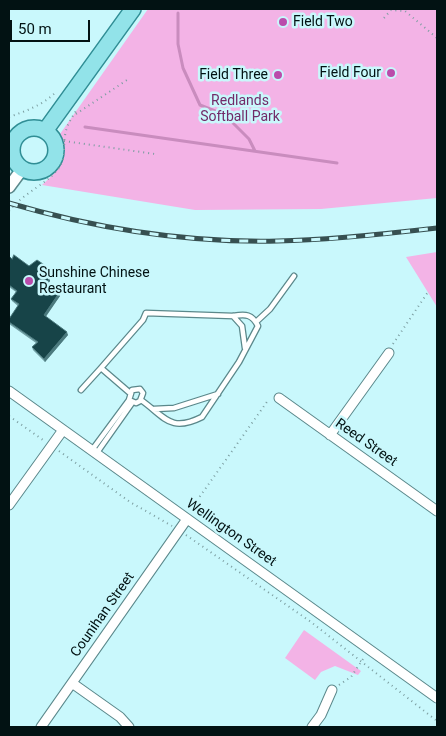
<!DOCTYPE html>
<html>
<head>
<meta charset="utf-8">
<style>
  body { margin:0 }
  #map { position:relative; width:446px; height:736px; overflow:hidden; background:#c9f8fc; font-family:Roboto,sans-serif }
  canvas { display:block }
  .frame { position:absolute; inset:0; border:10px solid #021213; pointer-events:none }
  .scale { position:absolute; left:10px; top:20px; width:80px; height:22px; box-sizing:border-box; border:2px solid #021213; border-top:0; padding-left:6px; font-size:15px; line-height:18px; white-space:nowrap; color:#021213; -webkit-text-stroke:4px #c9f8fc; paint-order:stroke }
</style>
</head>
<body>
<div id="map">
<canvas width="446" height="736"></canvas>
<div class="frame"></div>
<div class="scale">50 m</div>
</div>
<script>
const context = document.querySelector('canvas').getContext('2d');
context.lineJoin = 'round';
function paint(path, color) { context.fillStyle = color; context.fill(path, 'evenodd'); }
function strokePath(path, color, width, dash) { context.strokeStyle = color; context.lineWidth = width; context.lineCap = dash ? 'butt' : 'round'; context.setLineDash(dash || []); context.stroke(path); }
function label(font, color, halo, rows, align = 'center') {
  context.font = font + ' Roboto,sans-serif'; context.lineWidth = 5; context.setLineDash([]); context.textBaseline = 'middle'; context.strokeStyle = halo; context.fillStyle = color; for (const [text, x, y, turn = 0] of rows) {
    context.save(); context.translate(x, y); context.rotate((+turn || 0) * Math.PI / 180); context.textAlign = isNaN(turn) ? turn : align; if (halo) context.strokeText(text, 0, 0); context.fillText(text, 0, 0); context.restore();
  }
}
const green = new Path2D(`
  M 148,9 L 437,9 L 437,198 L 321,209 L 195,210 L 42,185 C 61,168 68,160 60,134 Z
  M 437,252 L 437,307 L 406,257 Z
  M 304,630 L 361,671 L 358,675 L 335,666 L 321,672 L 315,680 L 285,658 Z`);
const stream = new Path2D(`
  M 178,13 L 178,44 L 183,68 L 200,105 L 225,115 L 249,139 L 255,151
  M 85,127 L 337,163`);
const path = new Path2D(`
  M 384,18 L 391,10 L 405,11 L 437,38
  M 76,114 L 127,80
  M 9,117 C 26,111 43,105 56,92
  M 64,141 L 155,154
  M 9,211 C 24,192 51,182 60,166 C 66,156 63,146 65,136 C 66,126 71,119 76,111
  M 393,344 L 428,292
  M 9,416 L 43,440
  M 59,451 L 130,502 L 172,526
  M 191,509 L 269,399
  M 186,535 L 311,622 L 437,721
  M 339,685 L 351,677 L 363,659`);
const service = new Path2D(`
  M 233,316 L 242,326 L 245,348
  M 256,322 L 270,309 L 294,276
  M 81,390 L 101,368
  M 130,393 L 101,368 L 143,320 L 146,313 L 233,316 C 246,314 252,314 258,326 L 239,362 L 202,417 C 170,433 165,417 141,400
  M 154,409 L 174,408 L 218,394
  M 92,450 L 129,400 L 132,390 L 140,389 L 143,393 L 140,401 L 136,403 L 129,400
  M 96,454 L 132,403`);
const minor = new Path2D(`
  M 9,391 L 437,698
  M 279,398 L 437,511
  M 330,435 L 389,353
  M 9,505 L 63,430
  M 72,683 L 120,717 L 129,727
  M 41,727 L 187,519
  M 312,727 L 321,715 L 332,690`);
const tertiary = new Path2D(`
  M 9,187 L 23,168`);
const primary = new Path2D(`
  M12 150a22 22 0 1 1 44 0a22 22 0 1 1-44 0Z
  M 45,131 L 133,9`);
const rail = new Path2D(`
  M 9,203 C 97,229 187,243 278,241 C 331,240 385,234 437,228`);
const wall = new Path2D(`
  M 9,256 L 12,259 L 29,266 L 49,268 L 50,270 L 50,281 L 47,285 L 59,293 L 60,296 L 45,316 L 68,335 L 45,362 L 33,350 L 32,347 L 36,343 L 9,324 L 9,319 L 18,306 L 12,301 L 11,299 L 16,292 L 9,287 Z`);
const shadedWall = new Path2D(`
  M 49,268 L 50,270 L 50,281 L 46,286 L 45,284 Z
  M 59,293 L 60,296 L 45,318 L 44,315 Z
  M 67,332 L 68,335 L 45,362 L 44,359 Z`);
const building = new Path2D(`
  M 14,255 L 29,266 L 37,260 L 49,268 L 49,279 L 45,284 L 59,293 L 44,315 L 67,332 L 44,359 L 32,347 L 38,342 L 9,322 L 9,319 L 19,304 L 11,299 L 17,291 L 9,285 L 9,256 L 12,259 Z`);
const markers = [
  [283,22,5,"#ba4cab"],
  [391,73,5,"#ba4cab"],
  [278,75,5,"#ba4cab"],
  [29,281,5,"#ba4cab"]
];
const poiNames = [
  ["Field Two",293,22],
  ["Field Four",381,73,"right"],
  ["Field Three",268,75,"right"],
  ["Sunshine Chinese",39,273],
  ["Restaurant",39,289]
];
const parkNames = [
  ["Redlands",240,101],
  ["Softball Park",240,117]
];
const streetNames = [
  ["Reed Street",366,443,35],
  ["Wellington Street",231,533,35],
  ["Counihan Street",103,615,-55]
];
paint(green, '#f3b3e6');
strokePath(stream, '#c98cbe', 3);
strokePath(service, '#5b888b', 7);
strokePath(minor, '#5b888b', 11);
strokePath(tertiary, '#5b888b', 14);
strokePath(primary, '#308e95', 18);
strokePath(path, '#7b9da0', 2, [1, 4]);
strokePath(service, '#fff', 4.5);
strokePath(minor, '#fff', 9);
strokePath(tertiary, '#fff', 11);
strokePath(primary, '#92e3e9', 15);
strokePath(rail, '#375051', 5);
strokePath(rail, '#c9f8fc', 3, [9]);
paint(wall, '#709ea2');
paint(shadedWall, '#4c7a7e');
paint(building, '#174448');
strokePath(building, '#4c7a7e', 1);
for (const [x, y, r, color] of markers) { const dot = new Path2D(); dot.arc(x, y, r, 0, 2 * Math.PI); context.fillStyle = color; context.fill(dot); strokePath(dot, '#c9f8fc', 2); }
label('14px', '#021213', '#c9f8fc', poiNames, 'left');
label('14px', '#722a68', '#c9f8fc', parkNames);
label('14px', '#021213', '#c9f8fc', streetNames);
</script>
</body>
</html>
